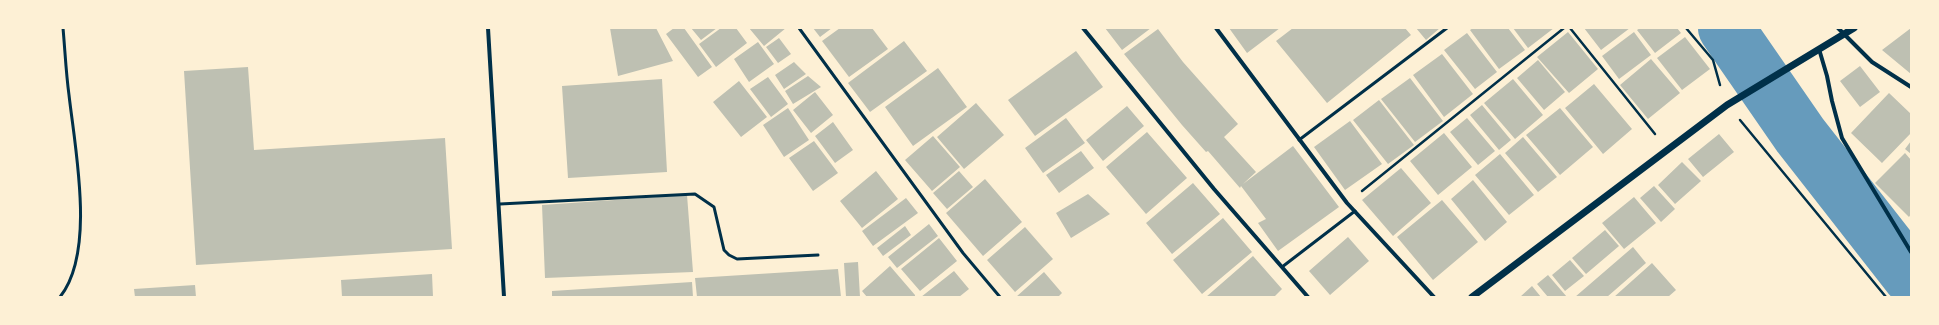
<!DOCTYPE html>
<html>
<head>
<meta charset="utf-8">
<style>
  body { margin:0 }
  #map { position:relative; width:1939px; height:325px; overflow:hidden; background:#fdf0d5; font-family:Raleway,sans-serif }
  canvas { display:block }
  .frame { position:absolute; inset:0; border:29px solid #fdf0d5; pointer-events:none }
</style>
</head>
<body>
<div id="map">
<canvas width="1939" height="325"></canvas>
<div class="frame"></div>
</div>
<script>
const context = document.querySelector('canvas').getContext('2d');
context.lineJoin = 'round';
function strokePath(path, color, width, dash) { context.strokeStyle = color; context.lineWidth = width; context.lineCap = dash ? 'butt' : 'round'; context.setLineDash(dash || []); context.stroke(path); }
function paint(path, color) { context.fillStyle = color; context.fill(path, 'evenodd'); }
const river = new Path2D(`
  M 1726,28 L 1800,135 L 1911,277`);
const building = new Path2D(`
  M 610,28 L 656,28 L 673,61 L 618,76 Z
  M 674,28 L 684,28 L 712,67 L 698,77 L 666,34 Z
  M 691,28 L 717,28 L 701,40 Z
  M 721,28 L 736,28 L 747,43 L 716,67 L 699,44 Z
  M 749,28 L 786,28 L 764,46 Z
  M 813,28 L 832,28 L 820,37 Z
  M 840,28 L 872,28 L 888,49 L 849,77 L 822,41 Z
  M 1105,28 L 1151,28 L 1122,50 Z
  M 1229,28 L 1280,28 L 1247,53 Z
  M 1293,28 L 1405,28 L 1411,35 L 1327,103 L 1276,41 Z
  M 1416,28 L 1440,28 L 1426,40 Z
  M 1473,28 L 1508,28 L 1525,50 L 1499,69 L 1470,30 Z
  M 1513,28 L 1554,28 L 1528,48 Z
  M 1584,28 L 1630,28 L 1601,50 Z
  M 1640,28 L 1677,28 L 1681,33 L 1655,53 L 1637,30 Z
  M 1911,28 L 1911,74 L 1882,50 Z
  M 1158,29 L 1183,62 L 1238,124 L 1224,137 L 1256,172 L 1243,184 L 1293,146 L 1339,207 L 1278,251 L 1258,223 L 1266,219 L 1241,186 L 1240,188 L 1208,151 L 1206,152 L 1182,125 L 1124,54 Z
  M 1568,32 L 1598,69 L 1569,93 L 1537,57 Z
  M 1634,32 L 1651,55 L 1619,79 L 1602,56 Z
  M 1467,33 L 1497,72 L 1475,89 L 1444,50 Z
  M 1685,37 L 1710,69 L 1682,90 L 1657,58 Z
  M 779,38 L 791,54 L 778,63 L 766,47 Z
  M 904,41 L 927,71 L 870,112 L 848,83 Z
  M 758,42 L 774,64 L 749,82 L 734,59 Z
  M 1076,51 L 1103,87 L 1035,136 L 1008,100 Z
  M 1442,54 L 1473,94 L 1444,117 L 1413,75 Z
  M 1651,59 L 1680,93 L 1648,119 L 1620,85 Z
  M 1538,60 L 1565,92 L 1544,110 L 1517,78 Z
  M 794,62 L 806,74 L 784,89 L 775,75 Z
  M 1860,66 L 1880,92 L 1860,107 L 1840,81 Z
  M 248,67 L 254,150 L 445,138 L 452,249 L 196,265 L 184,71 Z
  M 938,68 L 967,107 L 913,146 L 885,107 Z
  M 808,76 L 821,87 L 793,104 L 785,91 Z
  M 768,77 L 788,104 L 771,117 L 750,89 Z
  M 1410,78 L 1443,121 L 1415,142 L 1381,99 Z
  M 662,79 L 667,172 L 568,178 L 562,86 Z
  M 1513,79 L 1543,115 L 1515,139 L 1484,103 Z
  M 739,81 L 767,117 L 741,137 L 713,102 Z
  M 1594,84 L 1632,129 L 1603,154 L 1565,108 Z
  M 815,92 L 833,115 L 811,133 L 793,110 Z
  M 1889,93 L 1911,114 L 1911,133 L 1882,163 L 1851,133 Z
  M 1379,100 L 1414,145 L 1388,164 L 1353,120 Z
  M 976,103 L 1004,135 L 964,169 L 937,137 Z
  M 1482,105 L 1511,140 L 1499,150 L 1470,115 Z
  M 1127,106 L 1144,126 L 1103,161 L 1086,140 Z
  M 788,108 L 809,140 L 784,157 L 763,125 Z
  M 1560,108 L 1593,147 L 1560,175 L 1526,135 Z
  M 1066,118 L 1085,143 L 1043,173 L 1025,148 Z
  M 1467,118 L 1495,151 L 1478,165 L 1450,132 Z
  M 1350,121 L 1382,164 L 1345,190 L 1314,147 Z
  M 833,122 L 853,150 L 835,163 L 815,136 Z
  M 1147,132 L 1187,178 L 1146,214 L 1106,167 Z
  M 1444,133 L 1472,167 L 1438,195 L 1410,161 Z
  M 1719,134 L 1734,152 L 1703,177 L 1688,159 Z
  M 933,136 L 960,167 L 932,191 L 905,160 Z
  M 1523,137 L 1557,177 L 1538,192 L 1505,153 Z
  M 814,141 L 838,173 L 813,191 L 789,158 Z
  M 1911,141 L 1911,154 L 1905,149 Z
  M 1081,151 L 1094,168 L 1059,193 L 1046,175 Z
  M 1905,153 L 1911,160 L 1911,214 L 1909,217 L 1875,183 Z
  M 1500,154 L 1534,195 L 1509,215 L 1475,175 Z
  M 1682,162 L 1701,181 L 1675,204 L 1658,185 Z
  M 1401,168 L 1431,203 L 1393,236 L 1362,200 Z
  M 876,171 L 898,199 L 862,228 L 840,201 Z
  M 959,171 L 973,187 L 947,209 L 933,193 Z
  M 985,179 L 1022,222 L 983,256 L 946,213 Z
  M 1473,180 L 1507,222 L 1485,241 L 1451,199 Z
  M 1193,183 L 1220,214 L 1172,254 L 1146,223 Z
  M 1654,186 L 1675,209 L 1661,222 L 1640,198 Z
  M 1088,194 L 1110,214 L 1071,238 L 1056,213 Z
  M 687,195 L 693,272 L 545,278 L 542,205 Z
  M 1634,197 L 1656,223 L 1624,249 L 1602,223 Z
  M 906,198 L 918,213 L 873,246 L 862,231 Z
  M 1442,200 L 1478,242 L 1433,280 L 1397,237 Z
  M 1223,218 L 1252,252 L 1202,294 L 1173,260 Z
  M 929,224 L 938,236 L 897,268 L 888,257 Z
  M 905,226 L 911,235 L 883,256 L 877,248 Z
  M 1025,227 L 1053,259 L 1015,292 L 987,260 Z
  M 1605,230 L 1619,246 L 1586,274 L 1572,258 Z
  M 1348,237 L 1369,261 L 1330,295 L 1309,271 Z
  M 939,238 L 957,261 L 920,291 L 901,269 Z
  M 1633,247 L 1646,263 L 1607,297 L 1575,297 Z
  M 1253,256 L 1282,289 L 1274,297 L 1206,297 Z
  M 1570,260 L 1584,276 L 1565,291 L 1552,275 Z
  M 858,262 L 860,297 L 846,297 L 844,263 Z
  M 1652,263 L 1676,290 L 1668,297 L 1614,297 Z
  M 890,266 L 915,295 L 915,297 L 867,297 L 862,291 Z
  M 838,269 L 841,297 L 697,297 L 695,278 Z
  M 954,271 L 969,289 L 959,297 L 921,297 Z
  M 1044,272 L 1062,293 L 1058,297 L 1016,297 Z
  M 432,274 L 433,297 L 342,297 L 341,280 Z
  M 1548,275 L 1567,297 L 1548,297 L 1537,284 Z
  M 692,282 L 693,297 L 552,297 L 552,291 Z
  M 195,285 L 196,297 L 135,297 L 134,289 Z
  M 1532,286 L 1541,297 L 1520,297 Z`);
const path = new Path2D(`
  M 1570,28 L 1655,134
  M 1686,28 L 1713,60 L 1720,85
  M 1740,120 L 1886,297
  M 1362,191 L 1564,28`);
const service = new Path2D(`
  M 799,28 L 963,253 L 1000,297
  M 1299,140 L 1447,28
  M 500,204 L 695,194 L 714,207 L 724,250 L 729,255 L 737,259 L 818,255
  M 1282,267 L 1355,211
  M 60,297 C 96,252 75,149 69,95 C 66,73 65,50 63,28`);
const minor = new Path2D(`
  M 488,28 L 504,297
  M 1083,28 L 1214,189 L 1308,297
  M 1216,28 L 1347,203 L 1434,297
  M 1838,28 L 1872,62 L 1911,87
  M 1819,49 L 1827,76 L 1832,101 L 1842,138 L 1911,252`);
const tertiary = new Path2D(`
  M 1472,297 L 1727,105 L 1854,28`);
strokePath(river, '#669bbc', 56);
paint(building, '#bec0b2');
strokePath(path, '#003049', 2.5);
strokePath(service, '#003049', 3);
strokePath(minor, '#003049', 4);
strokePath(tertiary, '#003049', 7);
</script>
</body>
</html>
